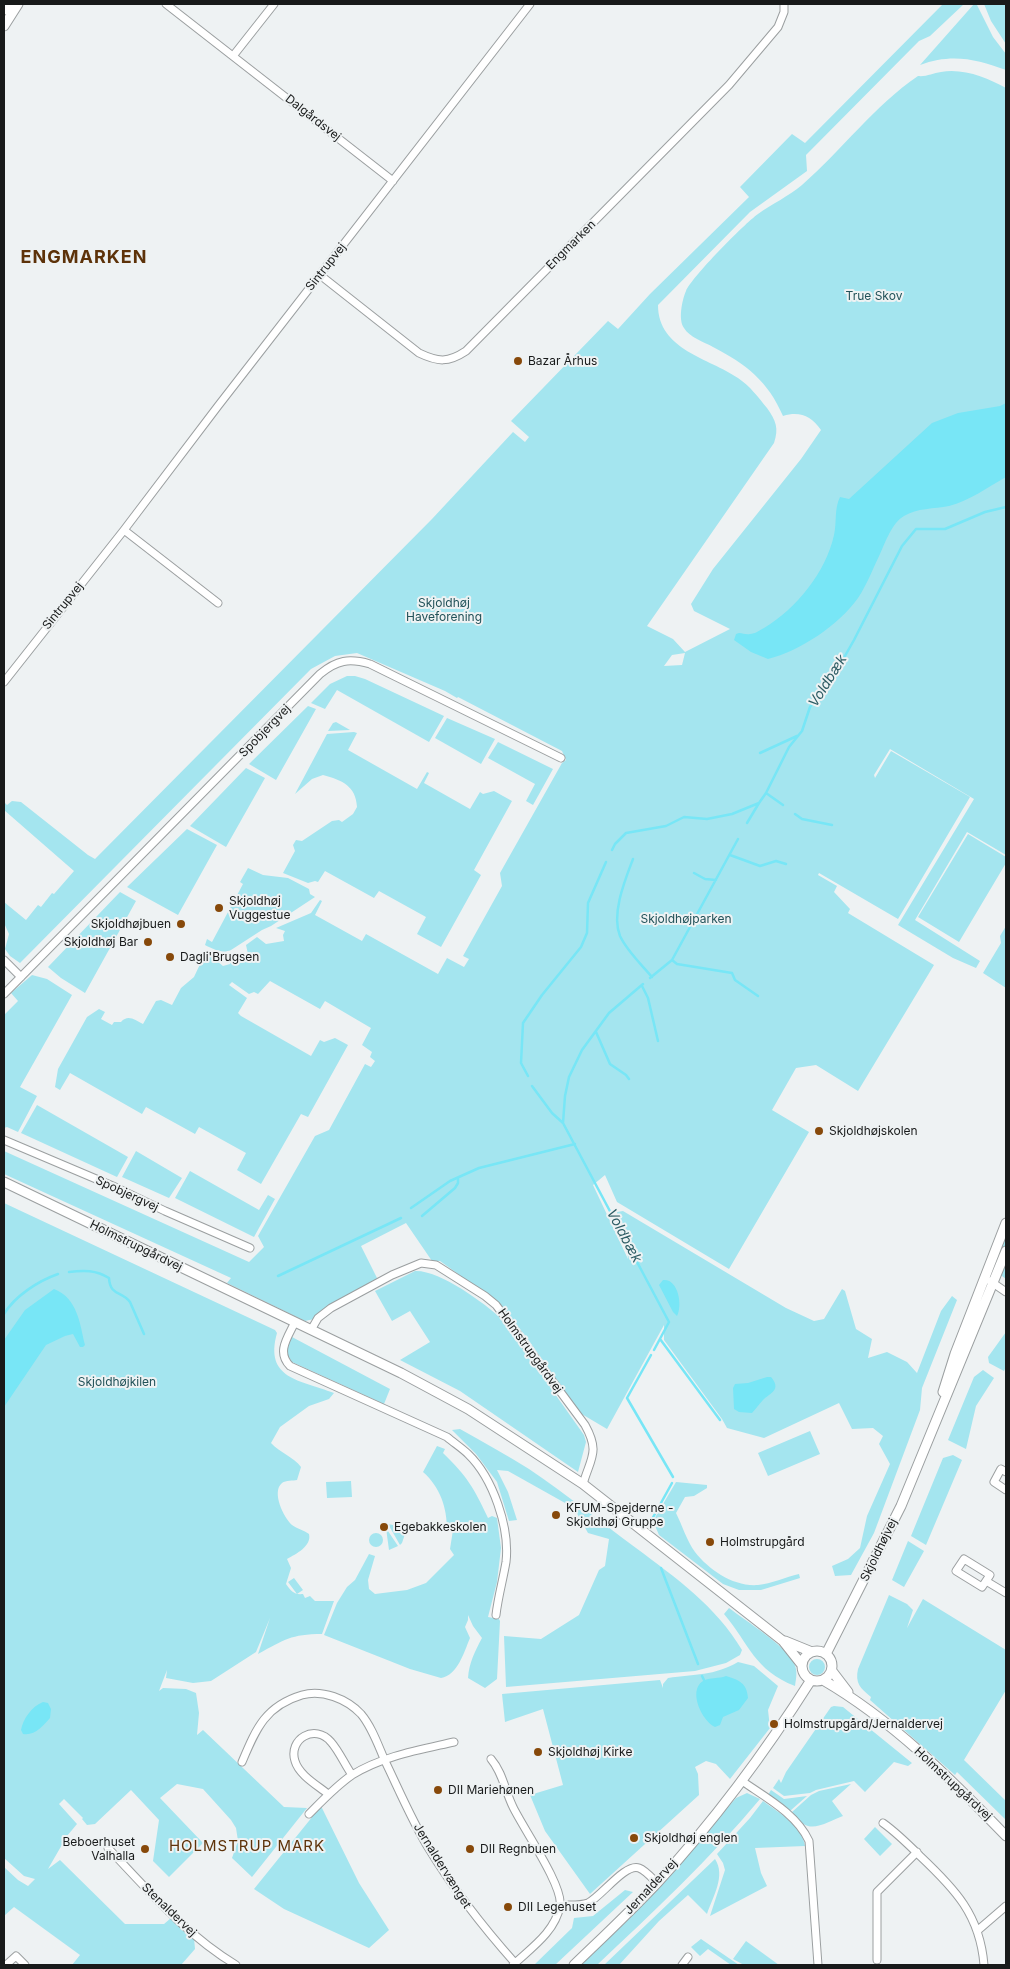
<!DOCTYPE html>
<html>
<head>
<meta charset="utf-8">
<style>
  body { margin:0 }
  #map { position:relative; width:1010px; height:1969px; overflow:hidden; background:#eef2f3; font-family:Inter,sans-serif }
  canvas { display:block }
  .frame { position:absolute; inset:0; border:5px solid #181a1a; pointer-events:none }
</style>
</head>
<body>
<div id="map">
<canvas width="1010" height="1969"></canvas>
<div class="frame"></div>
</div>
<script>
const context = document.querySelector('canvas').getContext('2d');
context.lineJoin = 'round';
function paint(path, color) { context.fillStyle = color; context.fill(path, 'evenodd'); }
function strokePath(path, color, width, dash) { context.strokeStyle = color; context.lineWidth = width; context.lineCap = dash ? 'butt' : 'round'; context.setLineDash(dash || []); context.stroke(path); }
function label(font, color, halo, rows, align = 'center') {
  context.font = font + ' Inter,sans-serif'; context.lineWidth = 4; context.setLineDash([]); context.textBaseline = 'middle'; context.strokeStyle = halo; context.fillStyle = color; for (const [text, x, y, turn = 0] of rows) {
    context.save(); context.translate(x, y); context.rotate((+turn || 0) * Math.PI / 180); context.textAlign = isNaN(turn) ? turn : align; if (halo) context.strokeText(text, 0, 0); context.fillText(text, 0, 0); context.restore();
  }
}
const green = new Path2D(`
  M 943,4 L 964,4 L 930,36 L 919,41 L 806,155 L 807,171 L 750,212 L 658,305 C 658,350 709,358 738,378 C 750,386 758,397 767,408 C 776,421 779,428 774,443 L 647,626 L 673,639 L 685,652 L 730,629 L 694,611 L 691,604 L 713,569 L 801,459 L 821,430 C 811,416 800,411 783,416 C 768,381 746,364 713,347 C 704,342 689,337 684,328 C 678,320 682,300 686,291 C 692,277 744,224 758,214 C 772,204 789,196 802,185 C 842,150 874,106 918,76 C 926,77 933,73 941,72 C 964,68 987,78 1006,88 L 1006,855 L 967,832 L 915,920 L 980,961 L 976,968 L 953,958 L 898,925 L 974,799 L 890,749 L 874,775 L 875,778 L 891,751 L 970,797 L 898,919 L 819,873 L 818,875 L 837,886 L 834,892 L 850,909 L 848,913 L 934,965 L 858,1091 L 816,1065 L 796,1068 L 772,1110 L 809,1132 L 729,1269 L 617,1202 L 605,1175 L 593,1185 L 628,1259 L 626,1239 L 617,1221 L 617,1212 L 623,1211 L 786,1308 L 814,1321 L 824,1319 L 842,1289 L 845,1291 L 856,1329 L 872,1339 L 868,1358 L 887,1352 L 907,1362 L 917,1373 L 941,1311 L 952,1296 L 957,1300 L 922,1388 L 920,1410 L 874,1533 L 851,1575 L 835,1576 L 832,1566 L 848,1559 L 860,1548 L 867,1516 L 890,1464 L 879,1444 L 883,1436 L 873,1428 L 852,1429 L 839,1403 L 764,1438 L 727,1428 L 722,1419 L 664,1340 L 664,1325 L 607,1429 L 580,1413 L 527,1338 L 500,1304 L 440,1261 L 432,1261 L 406,1223 L 361,1246 L 378,1280 L 332,1303 L 314,1319 L 305,1321 L 227,1283 L 231,1278 L 4,1174 L 4,1151 L 249,1262 L 264,1247 L 258,1236 L 315,1136 L 329,1130 L 365,1064 L 371,1067 L 375,1061 L 370,1057 L 372,1052 L 362,1045 L 371,1028 L 325,1001 L 320,1009 L 270,981 L 258,994 L 254,992 L 249,994 L 232,982 L 229,985 L 247,998 L 238,1013 L 241,1016 L 311,1056 L 320,1040 L 324,1042 L 335,1038 L 348,1045 L 308,1117 L 301,1114 L 261,1184 L 237,1170 L 246,1153 L 199,1127 L 195,1134 L 146,1107 L 142,1114 L 70,1073 L 60,1090 L 55,1087 L 58,1069 L 87,1017 L 99,1009 L 105,1012 L 101,1019 L 112,1025 L 114,1022 L 121,1022 C 128,1014 135,1020 143,1024 L 156,1001 L 161,1000 L 172,1005 L 181,988 L 194,977 L 202,960 L 211,956 L 223,966 L 230,964 L 233,957 L 236,957 L 238,960 L 248,954 L 246,945 L 257,937 L 266,944 L 284,941 L 283,935 L 285,931 L 276,928 L 311,913 L 320,900 L 322,901 L 315,915 L 362,941 L 366,934 L 438,974 L 447,958 L 464,967 L 469,959 L 463,956 L 502,886 L 500,873 L 562,763 L 566,760 L 562,751 L 458,697 L 457,698 L 445,691 L 357,653 L 335,656 L 311,669 L 20,963 L 10,956 L 5,949 L 9,934 L 4,923 L 4,902 L 26,920 L 38,905 L 41,907 L 52,893 L 54,894 L 74,871 L 4,810 L 4,802 L 7,805 L 12,801 L 21,802 L 88,855 L 95,859 L 432,519 L 513,432 L 525,442 L 529,437 L 511,421 L 608,321 L 618,329 L 650,294 L 749,197 L 740,187 L 792,134 L 805,143 ZM 685,653 L 682,665 L 664,666 L 672,655 Z
  M 974,4 L 977,5 L 993,37 L 1006,54 L 1006,70 C 977,59 951,53 920,65 Z
  M 984,4 L 1006,4 L 1006,44 L 991,21 Z
  M 347,676 L 355,676 L 365,679 L 444,716 L 429,742 L 337,690 L 325,709 L 311,703 L 330,684 Z
  M 308,706 L 316,709 L 276,780 L 249,764 Z
  M 447,718 L 495,739 L 481,764 L 435,738 Z
  M 336,722 L 350,730 L 328,731 L 333,723 Z
  M 354,732 L 357,733 L 348,750 L 417,789 L 427,772 L 429,773 L 424,783 L 470,809 L 480,792 L 483,794 L 494,791 L 512,801 L 474,870 L 481,875 L 441,947 L 417,934 L 426,917 L 379,891 L 374,898 L 325,871 L 318,882 L 315,881 L 308,883 L 283,873 L 295,851 L 293,845 L 296,840 L 302,841 L 332,821 L 339,820 L 342,822 L 353,814 L 357,807 C 356,786 342,780 323,775 L 312,779 L 295,794 L 327,734 Z
  M 498,742 L 553,769 L 533,805 L 526,801 L 535,784 L 488,758 Z
  M 246,768 L 265,778 L 226,847 L 190,826 Z
  M 187,829 L 217,845 L 178,915 L 127,887 Z
  M 968,834 L 1006,857 L 1006,863 L 959,942 L 918,917 Z
  M 248,868 L 263,875 L 288,878 L 309,889 L 310,894 L 315,897 L 271,926 L 262,930 L 231,950 C 222,954 213,949 205,945 L 207,939 L 212,942 L 243,884 L 240,882 Z
  M 120,892 L 136,901 L 85,993 L 61,978 L 48,967 Z
  M 1006,926 L 1006,988 L 983,973 L 1001,943 L 1000,936 Z
  M 32,975 L 47,979 L 72,995 L 20,1087 L 37,1096 L 18,1132 L 7,1127 L 4,1128 L 4,1015 L 18,1001 L 11,993 Z
  M 37,1105 L 128,1157 L 117,1177 L 21,1133 Z
  M 136,1151 L 182,1178 L 169,1198 L 122,1177 Z
  M 190,1171 L 259,1210 L 268,1195 L 275,1199 L 254,1237 L 175,1198 Z
  M 4,1203 L 275,1330 L 277,1333 C 264,1379 300,1380 334,1393 L 329,1399 L 309,1406 L 280,1427 L 271,1443 C 280,1453 294,1457 301,1467 L 297,1480 C 293,1481 286,1480 282,1483 C 271,1492 284,1518 292,1525 C 297,1529 304,1530 309,1534 C 312,1546 296,1554 287,1559 L 291,1568 L 286,1584 C 291,1591 294,1595 303,1594 L 305,1598 L 310,1596 L 315,1601 L 334,1601 L 322,1634 C 291,1634 284,1640 258,1654 L 270,1618 L 256,1652 L 211,1681 L 193,1683 L 166,1678 L 167,1670 L 159,1691 L 163,1688 L 186,1689 L 196,1693 L 199,1713 L 197,1735 L 203,1730 L 284,1807 L 307,1808 L 252,1877 L 232,1858 L 238,1841 L 236,1828 L 231,1820 L 203,1789 L 177,1784 L 160,1798 L 203,1843 L 169,1877 L 153,1861 L 159,1820 L 131,1790 L 95,1824 L 87,1825 L 82,1819 L 83,1818 L 64,1799 L 59,1804 L 77,1824 L 67,1836 L 48,1869 L 60,1860 L 125,1924 L 164,1924 L 171,1918 L 194,1938 L 195,1949 L 181,1965 L 72,1965 L 80,1955 L 14,1907 L 4,1916 L 4,1867 L 18,1880 L 28,1886 L 35,1879 L 24,1876 L 4,1858 Z
  M 1006,1227 L 1006,1279 L 990,1267 Z
  M 415,1271 C 440,1270 484,1303 502,1319 L 584,1435 L 586,1442 L 578,1472 L 460,1391 L 400,1360 L 430,1342 L 410,1311 L 392,1321 L 375,1291 Z
  M 1006,1332 L 1006,1367 L 1004,1371 L 989,1363 L 988,1357 Z
  M 292,1337 L 390,1389 L 384,1404 L 292,1362 C 285,1353 287,1347 292,1337 Z
  M 983,1370 L 994,1378 L 976,1406 L 966,1449 L 948,1440 L 974,1377 Z
  M 460,1429 C 483,1442 507,1455 529,1469 C 566,1494 601,1522 636,1548 C 676,1578 716,1606 742,1650 L 740,1655 L 726,1663 L 695,1671 L 506,1687 L 504,1636 L 541,1639 L 579,1615 L 599,1570 L 605,1566 L 609,1539 L 588,1533 L 574,1508 L 508,1471 L 497,1470 L 508,1492 L 517,1520 L 509,1521 L 497,1482 L 476,1454 L 452,1430 Z
  M 810,1431 L 820,1454 L 768,1476 L 758,1453 Z
  M 437,1446 L 445,1449 L 443,1453 C 467,1476 474,1488 488,1518 L 492,1516 L 497,1518 L 501,1548 L 497,1582 L 488,1617 L 499,1619 L 500,1621 L 497,1679 L 485,1688 L 468,1678 C 469,1663 475,1651 482,1638 L 473,1626 L 468,1615 L 468,1620 L 465,1627 L 470,1638 C 464,1652 458,1675 441,1678 L 410,1669 L 324,1635 L 337,1603 L 347,1587 L 355,1580 L 369,1554 L 375,1556 L 368,1580 L 369,1589 L 375,1594 L 407,1590 L 426,1583 L 454,1555 L 450,1549 L 453,1530 L 447,1530 C 447,1507 440,1487 423,1472 Z
  M 953,1455 L 962,1460 L 926,1545 L 911,1536 L 943,1458 Z
  M 351,1481 L 352,1497 L 327,1498 L 326,1482 Z
  M 676,1482 L 707,1485 L 707,1488 L 694,1496 L 685,1497 L 676,1513 C 682,1525 687,1541 695,1552 C 709,1570 734,1587 758,1585 C 771,1584 786,1577 799,1574 L 800,1578 L 761,1590 L 739,1590 L 723,1584 L 659,1535 L 653,1521 Z
  M 388,1524 L 407,1528 L 402,1543 L 400,1545 Z
  M 386,1528 L 398,1546 L 389,1550 Z
  M369 1540a7 7 0 1 1 14 0a7 7 0 1 1-14 0Z
  M 908,1541 L 924,1551 L 904,1587 L 892,1580 Z
  M 294,1578 L 303,1590 L 297,1594 L 288,1582 Z
  M 889,1595 L 907,1604 L 913,1610 L 907,1628 L 923,1599 L 1006,1650 L 1006,1690 L 964,1760 L 1006,1801 L 1006,1820 L 957,1772 L 955,1775 L 870,1700 L 871,1697 C 860,1688 855,1683 858,1669 Z
  M 729,1608 C 746,1621 786,1646 794,1663 C 798,1671 796,1679 795,1686 C 754,1670 750,1645 724,1614 Z
  M809 1667a8 8 0 1 1 16 0a8 8 0 1 1-16 0Z
  M 738,1662 L 754,1666 L 778,1686 L 768,1710 L 770,1728 L 730,1779 L 716,1764 L 706,1761 L 695,1767 L 698,1774 L 699,1795 L 590,1894 L 545,1831 L 530,1795 L 563,1785 L 543,1709 L 505,1722 L 502,1694 L 660,1680 L 663,1688 L 663,1684 L 668,1678 C 695,1674 714,1676 738,1662 Z
  M 834,1706 L 843,1707 L 912,1763 L 908,1766 L 894,1762 L 865,1792 L 854,1781 L 816,1790 L 810,1793 L 784,1796 L 773,1788 L 779,1779 L 781,1783 L 786,1772 L 831,1707 Z
  M 851,1784 L 832,1801 L 843,1816 C 834,1819 818,1829 808,1826 C 802,1825 797,1817 792,1812 L 811,1795 L 819,1791 Z
  M 771,1790 L 784,1799 L 807,1796 L 790,1811 L 768,1795 Z
  M 747,1793 L 760,1799 C 710,1859 653,1912 597,1965 L 581,1965 L 631,1917 L 736,1798 Z
  M 763,1801 C 779,1813 802,1825 805,1846 L 755,1848 L 761,1873 L 767,1886 L 710,1916 L 725,1870 L 723,1863 L 717,1854 L 750,1818 Z
  M 321,1806 L 359,1883 L 389,1930 L 369,1948 L 284,1909 L 254,1889 Z
  M 875,1827 L 892,1844 L 880,1856 L 864,1839 Z
  M 715,1859 C 726,1876 713,1896 707,1914 L 688,1895 L 659,1921 L 619,1965 L 604,1965 Z
  M 625,1890 L 633,1892 L 555,1965 L 534,1965 L 572,1928 L 574,1918 L 593,1916 Z
  M 701,1939 L 739,1965 L 731,1965 L 708,1949 L 700,1956 L 691,1947 Z
  M 746,1941 L 779,1965 L 744,1965 L 733,1959 Z`);
const water = new Path2D(`
  M 1006,403 L 1006,477 C 988,487 969,501 949,506 C 934,509 917,508 904,516 C 892,523 886,541 880,554 C 873,568 867,585 858,598 C 839,625 800,651 768,659 L 751,652 L 734,640 L 736,634 L 739,633 C 743,633 746,635 750,634 C 755,634 760,630 764,628 C 796,609 826,572 834,535 C 837,522 834,509 840,497 L 849,499 L 932,423 L 958,413 L 1000,406 Z
  M 663,1280 C 678,1278 683,1305 677,1316 L 673,1312 L 659,1285 Z
  M 54,1289 C 78,1298 80,1325 85,1345 L 83,1347 L 80,1347 L 73,1334 L 65,1336 L 46,1345 L 4,1407 L 4,1340 L 25,1310 Z
  M 767,1377 L 771,1377 C 782,1390 770,1393 763,1400 C 759,1404 756,1409 752,1413 L 739,1412 L 734,1409 L 733,1388 L 735,1384 L 748,1383 Z
  M 726,1676 C 739,1680 747,1683 748,1698 L 739,1710 L 723,1717 L 720,1725 L 715,1727 C 703,1722 687,1691 703,1681 C 709,1677 719,1679 726,1676 Z
  M 43,1702 L 48,1703 L 51,1709 L 50,1718 C 43,1726 35,1736 23,1734 L 21,1730 C 23,1719 32,1706 43,1702 Z`);
const stream = new Path2D(`
  M 760,753 L 797,736
  M 766,793 L 783,805
  M 795,814 L 802,819 L 832,825
  M 747,823 L 759,803
  M 612,850 L 615,844 L 626,833 L 666,826 L 684,817 L 707,819 L 732,814 L 759,803 L 766,793 L 789,747 L 802,731 L 810,707 L 837,670 L 854,640 L 902,546 L 916,529 L 945,529 L 985,512 L 1006,507
  M 730,855 L 760,866 L 776,861 L 786,864
  M 633,859 C 625,880 611,914 620,936 C 627,951 641,964 652,977
  M 694,873 L 705,879 L 716,880
  M 672,960 L 677,964 L 732,973 L 735,980 L 758,996
  M 650,978 L 672,960 L 738,839
  M 642,986 L 648,998 L 658,1041
  M 596,1032 L 610,1064 L 626,1075 L 629,1079
  M 528,1076 L 521,1063 L 523,1023 L 542,995 L 581,947 L 587,933 L 588,903 L 606,862
  M 532,1086 L 552,1113 L 563,1123 L 669,1322 L 654,1350
  M 563,1123 L 565,1096 L 569,1077 L 582,1050 L 609,1013 L 643,984
  M 411,1208 L 450,1181 L 479,1168 L 575,1144
  M 422,1216 L 455,1188 L 458,1183 L 458,1178
  M 69,1272 C 84,1270 96,1270 109,1278 C 110,1296 122,1291 130,1302 L 144,1334
  M 278,1276 L 401,1218
  M 4,1314 C 15,1296 38,1281 58,1274
  M 660,1339 L 720,1420
  M 651,1355 L 627,1398 L 673,1477
  M 651,1521 L 672,1483
  M 661,1568 L 698,1664
  M 702,1676 L 704,1680`);
const minor = new Path2D(`
  M 166,4 L 393,181
  M 233,56 L 274,4
  M 320,275 L 419,353 C 438,362 448,363 466,351 L 729,85 L 778,27 L 784,12 L 784,4
  M 124,530 L 218,603
  M 4,682 L 124,530 L 218,406 L 530,4
  M 4,960 L 21,977
  M 4,994 L 320,674 C 337,660 349,658 370,664 L 561,758
  M 4,1140 L 115,1187 L 165,1211 L 250,1248
  M 990,1281 L 1006,1292
  M 295,1322 C 288,1337 276,1352 290,1366 L 447,1437 C 454,1443 462,1448 468,1454 C 493,1478 510,1528 506,1562 C 503,1580 498,1597 496,1615
  M 311,1330 L 318,1318 L 331,1308 L 392,1275 L 421,1263 L 436,1265 L 485,1296 L 496,1305 L 585,1425 C 600,1452 591,1457 583,1484
  M 1006,1472 L 1001,1469 L 994,1482 L 1006,1490
  M 964,1559 L 990,1575 L 982,1587 L 956,1571 Z
  M 986,1581 L 1006,1593
  M 491,1759 C 503,1773 505,1791 513,1807 C 523,1828 564,1887 560,1906 C 555,1932 531,1948 513,1965
  M 242,1762 C 256,1729 265,1706 302,1695 C 322,1689 347,1699 361,1714 C 372,1727 378,1745 385,1761 C 399,1790 412,1821 429,1849 C 454,1890 483,1927 515,1963
  M 742,1781 C 765,1797 797,1814 809,1841 L 818,1965
  M 328,1794 C 317,1785 299,1775 295,1761 C 288,1739 315,1723 331,1742 C 339,1751 345,1765 352,1775
  M 309,1814 C 323,1800 336,1786 352,1775 C 383,1756 419,1750 454,1742
  M 883,1823 C 897,1833 908,1844 920,1856 C 955,1889 980,1915 984,1965
  M 108,1848 C 148,1890 186,1935 236,1965
  M 561,1905 C 569,1905 580,1906 588,1903 C 601,1897 625,1863 639,1868 C 645,1870 652,1878 657,1883
  M 977,1931 L 1006,1906
  M 877,1960 L 877,1892 L 917,1852
  M 6,1965 L 16,1956 L 25,1965
  M 682,1965 L 688,1957`);
const tertiary = new Path2D(`
  M 4,10 L 8,4
  M 4,26 L 18,4
  M 4,1182 L 401,1373 L 468,1409 L 583,1484 L 783,1641 L 802,1665
  M 943,1392 L 955,1354 L 1006,1223
  M 785,1641 L 812,1652
  M802 1666a15 15 0 1 1 30 0a15 15 0 1 1-30 0Z
  M 826,1654 L 901,1506 L 1006,1251
  M 832,1671 L 848,1692
  M 823,1680 C 892,1720 951,1779 1006,1836
  M 574,1965 C 602,1938 631,1911 658,1882 C 715,1820 766,1751 811,1680`);
const markers = [
  [518,361,5,"#87490a"],
  [219,908,5,"#87490a"],
  [181,924,5,"#87490a"],
  [148,942,5,"#87490a"],
  [170,957,5,"#87490a"],
  [819,1131,5,"#87490a"],
  [556,1515,5,"#87490a"],
  [384,1527,5,"#87490a"],
  [710,1542,5,"#87490a"],
  [774,1724,5,"#87490a"],
  [538,1752,5,"#87490a"],
  [438,1790,5,"#87490a"],
  [634,1838,5,"#87490a"],
  [145,1849,5,"#87490a"],
  [470,1849,5,"#87490a"],
  [508,1907,5,"#87490a"]
];
const streetNames = [
  ["Dalgårdsvej",313,118,38],
  ["Engmarken",571,245,-45],
  ["Sintrupvej",326,267,-52],
  ["Sintrupvej",63,606,-51],
  ["Spobjergvej",265,731,-46],
  ["Spobjergvej",127,1194,25],
  ["Holmstrupgårdvej",136,1246,26],
  ["Holmstrupgårdvej",530,1351,54],
  ["Skjoldhøjvej",879,1550,-64],
  ["Holmstrupgårdvej",953,1784,43],
  ["Jernaldervænget",442,1866,58],
  ["Jernaldervej",651,1887,-47],
  ["Stenaldervej",169,1910,44]
];
const parkNames = [
  ["True Skov",874,296],
  ["Skjoldhøj",444,603],
  ["Haveforening",444,617],
  ["Skjoldhøjparken",686,919],
  ["Skjoldhøjkilen",117,1382]
];
const poiNames = [
  ["Bazar Århus",528,361],
  ["Skjoldhøj",229,901],
  ["Vuggestue",229,915],
  ["Skjoldhøjbuen",171,924,"right"],
  ["Skjoldhøj Bar",138,942,"right"],
  ["Dagli'Brugsen",180,957],
  ["Skjoldhøjskolen",829,1131],
  ["KFUM-Spejderne -",566,1508],
  ["Skjoldhøj Gruppe",566,1522],
  ["Egebakkeskolen",394,1527],
  ["Holmstrupgård",720,1542],
  ["Holmstrupgård/Jernaldervej",784,1724],
  ["Skjoldhøj Kirke",548,1752],
  ["DII Mariehønen",448,1790],
  ["Skjoldhøj englen",644,1838],
  ["Beboerhuset",135,1842,"right"],
  ["Valhalla",135,1856,"right"],
  ["DII Regnbuen",480,1849],
  ["DII Legehuset",518,1907]
];
const waterNames = [
  ["Voldbæk",828,681,-58],
  ["Voldbæk",624,1236,62]
];
const quarterNames = [
  ["HOLMSTRUP MARK",247,1846]
];
const districtNames = [
  ["ENGMARKEN",84,258]
];
paint(green, '#a4e5ef');
paint(water, '#78e6f6');
strokePath(stream, '#78e6f6', 2.5);
strokePath(minor, '#9b9fa0', 9);
strokePath(tertiary, '#9b9fa0', 11);
strokePath(minor, '#fff', 7);
strokePath(tertiary, '#fff', 9);
for (const [x, y, r, color] of markers) { const dot = new Path2D(); dot.arc(x, y, r, 0, 2 * Math.PI); context.fillStyle = color; context.fill(dot); strokePath(dot, '#eef2f3', 2); }
label('12px', '#181a1a', '#eef2f3', streetNames);
label('12px', '#225259', '#eef2f3', parkNames);
label('12px', '#181a1a', '#eef2f3', poiNames, 'left');
label('italic 14px', '#2d5c64', '#eef2f3', waterNames);
context.letterSpacing = '1px';
label('15px', '#5d3209', '#eef2f3', quarterNames);
context.letterSpacing = '0px';
context.letterSpacing = '1px';
label('bold 18px', '#5d3209', '#eef2f3', districtNames);
context.letterSpacing = '0px';
</script>
</body>
</html>
